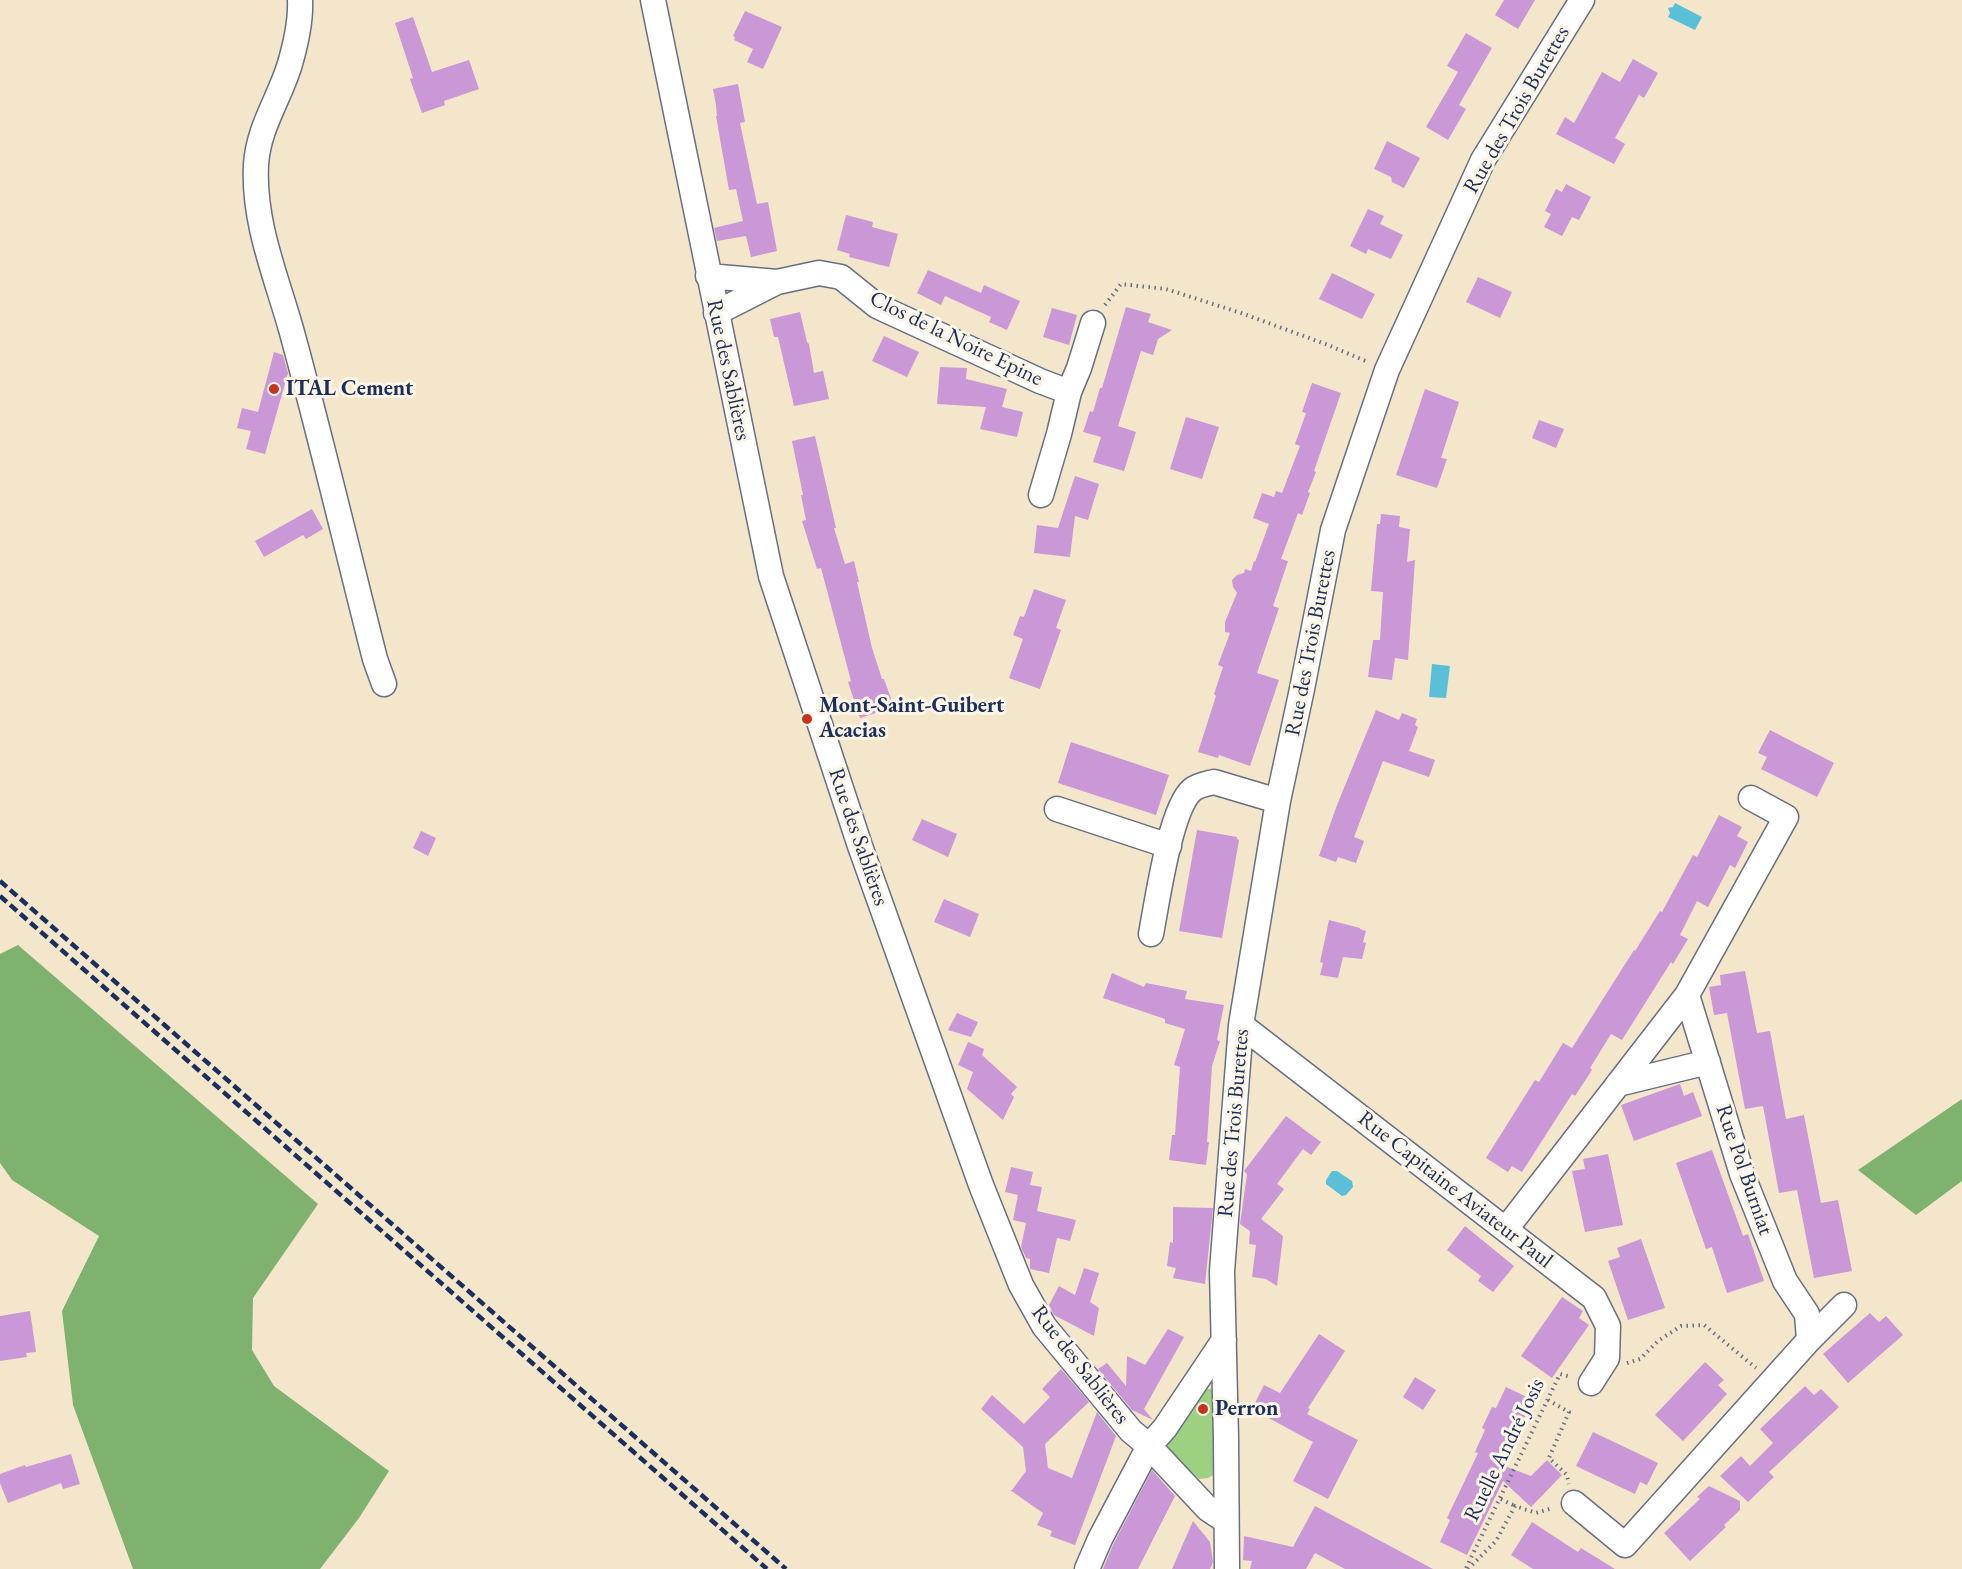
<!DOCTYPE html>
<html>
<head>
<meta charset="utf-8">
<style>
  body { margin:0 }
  canvas { display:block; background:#f4e6cb }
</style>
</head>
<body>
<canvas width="1962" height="1569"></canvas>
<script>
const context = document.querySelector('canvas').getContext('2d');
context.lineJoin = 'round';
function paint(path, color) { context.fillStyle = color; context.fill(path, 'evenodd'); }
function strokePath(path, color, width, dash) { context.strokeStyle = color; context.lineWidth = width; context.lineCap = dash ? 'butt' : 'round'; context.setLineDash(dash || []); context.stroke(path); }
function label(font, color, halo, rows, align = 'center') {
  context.font = font + ' "EB Garamond",serif'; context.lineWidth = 6; context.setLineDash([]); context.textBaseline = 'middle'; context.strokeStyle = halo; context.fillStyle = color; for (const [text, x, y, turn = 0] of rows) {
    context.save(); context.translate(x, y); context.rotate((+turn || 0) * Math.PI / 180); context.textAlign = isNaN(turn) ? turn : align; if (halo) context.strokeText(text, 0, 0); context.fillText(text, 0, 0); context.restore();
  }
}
const green = new Path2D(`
  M 1206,1389 L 1211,1389 L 1214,1393 L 1213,1475 L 1208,1478 L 1199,1479 L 1167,1449 L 1166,1444 L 1200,1392 Z`);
const forest = new Path2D(`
  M 18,945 L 318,1204 L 253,1298 L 252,1350 L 274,1386 L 389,1471 L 359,1518 L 320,1569 L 133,1569 L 73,1405 L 62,1311 L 99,1236 L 12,1180 L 0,1163 L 0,954 Z
  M 1962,1099 L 1962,1181 L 1916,1215 L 1858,1170 Z`);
const water = new Path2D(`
  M 1675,3 L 1702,17 L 1695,30 L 1668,17 L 1670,13 L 1668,8 L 1673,7 Z
  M 1432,664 L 1450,666 L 1446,698 L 1429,697 Z
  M 1332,1171 L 1337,1171 L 1352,1181 L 1353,1187 L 1346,1195 L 1342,1196 L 1326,1184 L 1326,1180 Z`);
const building = new Path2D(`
  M 1504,0 L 1535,0 L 1518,29 L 1495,15 Z
  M 745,11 L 782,27 L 763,69 L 747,62 L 753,49 L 734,40 L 735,37 L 733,36 Z
  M 413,17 L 432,72 L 469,60 L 479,89 L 444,101 L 445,105 L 422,113 L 410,79 L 413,78 L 395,23 Z
  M 1466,33 L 1492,48 L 1459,105 L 1466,109 L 1448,140 L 1426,127 L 1458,72 L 1447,66 Z
  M 1633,59 L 1658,73 L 1644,98 L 1639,95 L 1615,138 L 1625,144 L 1614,164 L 1556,134 L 1565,117 L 1574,123 L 1602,72 L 1620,82 Z
  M 738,84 L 745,122 L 740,123 L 757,204 L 768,202 L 777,251 L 751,257 L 746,236 L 717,241 L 714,228 L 743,221 L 736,189 L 729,190 L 716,116 L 717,116 L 716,105 L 713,89 Z
  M 1387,141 L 1420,158 L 1404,188 L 1392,182 L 1391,177 L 1374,169 Z
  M 1566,184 L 1591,197 L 1579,220 L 1572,217 L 1562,236 L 1544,227 L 1551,214 L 1545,211 L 1556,189 L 1562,192 Z
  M 1368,209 L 1384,216 L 1380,224 L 1403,235 L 1391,259 L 1368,249 L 1366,254 L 1350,246 Z
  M 846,215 L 873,222 L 872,227 L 898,234 L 889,267 L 849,257 L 850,254 L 837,250 Z
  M 928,270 L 981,293 L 984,285 L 1020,301 L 1007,330 L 989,322 L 991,317 L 945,296 L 941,305 L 917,293 Z
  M 1332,273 L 1375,294 L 1362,319 L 1319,299 Z
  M 1478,277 L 1512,292 L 1500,318 L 1466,302 Z
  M 1126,307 L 1151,314 L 1148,322 L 1172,330 L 1158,339 L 1153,355 L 1141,351 L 1118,426 L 1136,432 L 1124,471 L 1093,462 L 1101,437 L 1083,432 L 1090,411 L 1093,412 L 1100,388 L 1102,388 Z
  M 1052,308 L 1077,315 L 1069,345 L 1043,337 Z
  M 800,312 L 807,342 L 809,344 L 814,373 L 823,371 L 829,399 L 794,406 L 778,337 L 774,337 L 770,319 Z
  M 884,336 L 919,352 L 907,377 L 872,361 Z
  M 274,352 L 283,355 L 288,373 L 265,454 L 246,449 L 251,431 L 237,428 L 242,408 L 258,412 Z
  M 940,367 L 967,368 L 966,379 L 1007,389 L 1002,407 L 1023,412 L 1017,437 L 980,429 L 986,407 L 937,404 Z
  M 1312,383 L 1341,393 L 1314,471 L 1316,472 L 1308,492 L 1310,493 L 1302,515 L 1298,513 L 1281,559 L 1288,561 L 1273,606 L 1279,608 L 1257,673 L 1279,680 L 1250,766 L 1219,755 L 1218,758 L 1198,752 L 1216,696 L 1214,694 L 1223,667 L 1218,665 L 1230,633 L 1225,632 L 1225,622 L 1237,593 L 1233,587 L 1232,580 L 1237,575 L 1244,573 L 1245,569 L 1251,571 L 1254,561 L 1255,562 L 1269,524 L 1253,518 L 1262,493 L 1274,497 L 1276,491 L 1282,493 L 1300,446 L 1295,444 L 1306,413 L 1302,412 Z
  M 1425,389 L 1459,402 L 1441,458 L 1447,459 L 1437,488 L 1396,475 Z
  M 1186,417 L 1219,427 L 1202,479 L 1170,469 Z
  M 1539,420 L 1564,429 L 1556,448 L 1532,438 Z
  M 815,436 L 836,528 L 834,528 L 845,564 L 854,561 L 859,582 L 857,582 L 872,648 L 882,679 L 884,679 L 894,707 L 860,718 L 848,682 L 851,681 L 821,568 L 817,569 L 802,521 L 806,520 L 801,495 L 803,495 L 792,441 Z
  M 1075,476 L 1099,484 L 1088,520 L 1075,516 L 1070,557 L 1034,553 L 1037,525 L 1058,528 Z
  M 312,509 L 323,529 L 306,539 L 303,535 L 264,557 L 255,541 Z
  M 1381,514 L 1400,516 L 1399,527 L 1410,529 L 1407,562 L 1415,560 L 1408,660 L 1395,658 L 1392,680 L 1368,677 L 1373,640 L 1380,640 L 1383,592 L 1371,591 L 1377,524 L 1380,524 Z
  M 1034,589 L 1066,600 L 1056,628 L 1061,630 L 1040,689 L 1009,678 L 1023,639 L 1013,635 L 1020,616 L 1024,617 Z
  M 1376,710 L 1399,720 L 1402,713 L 1417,719 L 1415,725 L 1418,727 L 1409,751 L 1435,760 L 1429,777 L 1383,761 L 1354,837 L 1364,841 L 1356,863 L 1338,857 L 1336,862 L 1319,856 L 1337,805 Z
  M 1770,730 L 1834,763 L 1817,797 L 1761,769 L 1767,757 L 1758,753 Z
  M 1071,742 L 1169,775 L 1156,815 L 1058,783 Z
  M 1719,815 L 1742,827 L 1737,836 L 1748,842 L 1735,868 L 1730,865 L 1708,907 L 1697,901 L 1680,935 L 1688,939 L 1673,964 L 1671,962 L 1622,1040 L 1611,1034 L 1590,1068 L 1592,1070 L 1575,1096 L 1572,1094 L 1522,1172 L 1512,1166 L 1508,1172 L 1486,1158 L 1535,1080 L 1539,1082 L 1563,1043 L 1572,1048 L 1634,950 L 1635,951 L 1660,911 L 1662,912 L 1693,855 L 1697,857 Z
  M 922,819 L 957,834 L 948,857 L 912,840 Z
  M 1197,830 L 1237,837 L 1237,839 L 1239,840 L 1222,938 L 1179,931 Z
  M 421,831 L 436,838 L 428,856 L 413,848 Z
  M 944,899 L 979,914 L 970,937 L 934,922 Z
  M 1329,920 L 1360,928 L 1360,929 L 1366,931 L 1363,942 L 1366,943 L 1362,959 L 1343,957 L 1338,978 L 1320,975 L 1323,963 L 1320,962 Z
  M 1745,971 L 1757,1033 L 1770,1031 L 1786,1119 L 1804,1115 L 1821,1203 L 1838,1200 L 1852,1271 L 1814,1278 L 1797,1190 L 1779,1193 L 1763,1106 L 1745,1109 L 1727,1013 L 1714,1015 L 1709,987 L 1721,985 L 1720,975 Z
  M 1112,973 L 1144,987 L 1146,983 L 1187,991 L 1185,999 L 1224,1005 L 1217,1040 L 1220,1041 L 1212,1066 L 1207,1142 L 1209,1142 L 1206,1165 L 1169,1160 L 1172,1135 L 1175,1135 L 1180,1067 L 1174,1065 L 1185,1029 L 1165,1023 L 1165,1019 L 1103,998 Z
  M 957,1013 L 978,1022 L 971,1037 L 948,1030 Z
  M 968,1042 L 984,1049 L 982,1055 L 1017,1087 L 1011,1094 L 1014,1097 L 1003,1120 L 967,1089 L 973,1072 L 958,1065 Z
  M 1680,1084 L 1684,1096 L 1693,1092 L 1702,1116 L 1634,1141 L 1621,1105 Z
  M 1286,1116 L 1321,1142 L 1311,1155 L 1303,1149 L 1277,1184 L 1284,1189 L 1261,1219 L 1283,1236 L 1277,1286 L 1266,1279 L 1252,1277 L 1256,1245 L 1249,1244 L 1250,1231 L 1240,1224 L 1247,1174 L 1244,1171 Z
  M 1712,1150 L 1743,1236 L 1748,1234 L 1764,1281 L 1727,1293 L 1712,1247 L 1706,1249 L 1676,1163 Z
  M 1608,1154 L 1623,1225 L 1585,1232 L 1572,1171 L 1585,1169 L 1583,1159 Z
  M 1011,1167 L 1033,1172 L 1030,1185 L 1042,1187 L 1037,1211 L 1076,1220 L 1070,1241 L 1057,1238 L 1049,1273 L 1030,1269 L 1030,1259 L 1026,1258 L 1021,1247 L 1026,1223 L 1013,1220 L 1018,1195 L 1005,1192 Z
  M 1173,1207 L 1213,1208 L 1205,1284 L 1173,1278 L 1176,1268 L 1167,1266 L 1170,1242 L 1173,1243 Z
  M 1465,1226 L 1514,1266 L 1493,1292 L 1478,1281 L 1481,1276 L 1447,1250 Z
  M 1641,1239 L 1665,1308 L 1628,1320 L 1608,1261 L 1620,1257 L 1617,1248 Z
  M 1084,1268 L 1099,1273 L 1090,1302 L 1099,1308 L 1094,1336 L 1054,1315 L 1049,1305 L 1059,1286 L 1075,1295 Z
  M 1562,1297 L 1583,1311 L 1579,1318 L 1589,1325 L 1552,1378 L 1521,1356 Z
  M 30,1311 L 36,1352 L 26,1353 L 27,1357 L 0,1361 L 0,1316 Z
  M 1870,1313 L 1879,1322 L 1886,1316 L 1903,1335 L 1848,1383 L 1823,1354 Z
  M 1168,1329 L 1184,1337 L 1144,1409 L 1153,1420 L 1132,1410 L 1098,1369 L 1107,1363 L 1126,1386 L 1127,1356 L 1145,1365 Z
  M 1319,1334 L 1345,1351 L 1308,1408 L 1310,1409 L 1307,1414 L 1358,1440 L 1328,1499 L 1293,1481 L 1313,1442 L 1252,1409 L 1264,1385 L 1280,1393 Z
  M 1705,1362 L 1724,1380 L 1718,1385 L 1727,1394 L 1683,1441 L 1655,1415 Z
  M 1061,1369 L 1089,1402 L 1045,1444 L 1048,1468 L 1072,1478 L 1097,1412 L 1116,1436 L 1075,1545 L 1050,1536 L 1052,1531 L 1037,1525 L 1043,1513 L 1010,1490 L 1012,1490 L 1026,1471 L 1023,1447 L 981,1409 L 992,1395 L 1024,1424 L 1050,1397 L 1042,1389 Z
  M 1415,1377 L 1436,1390 L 1423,1410 L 1403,1397 Z
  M 1805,1386 L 1814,1395 L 1821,1389 L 1839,1407 L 1769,1472 L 1774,1477 L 1748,1502 L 1720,1476 L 1741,1456 L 1750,1466 L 1773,1443 L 1760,1429 Z
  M 1506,1387 L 1533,1400 L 1502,1465 L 1531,1476 L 1547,1460 L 1562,1475 L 1531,1507 L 1503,1481 L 1467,1555 L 1440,1542 L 1450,1520 L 1447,1518 L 1478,1453 L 1475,1452 L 1485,1430 L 1482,1428 L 1492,1407 L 1496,1408 Z
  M 1593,1432 L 1658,1463 L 1647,1485 L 1640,1482 L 1635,1494 L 1576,1466 Z
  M 71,1454 L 80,1484 L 63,1489 L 61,1483 L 8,1503 L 0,1483 L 0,1474 L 25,1465 L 26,1467 Z
  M 1152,1470 L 1175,1496 L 1138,1569 L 1103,1569 L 1113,1545 Z
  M 1709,1486 L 1740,1501 L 1740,1510 L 1724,1525 L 1726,1527 L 1690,1561 L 1664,1533 L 1700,1499 L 1697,1497 Z
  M 1315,1506 L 1433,1569 L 1345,1569 L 1315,1553 L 1306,1569 L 1250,1569 L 1252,1561 L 1243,1560 L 1244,1536 L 1293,1547 Z
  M 1193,1521 L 1210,1542 L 1213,1562 L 1210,1569 L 1172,1569 Z
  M 1532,1522 L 1578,1552 L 1581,1548 L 1615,1569 L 1533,1569 L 1511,1555 Z`);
const path = new Path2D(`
  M 1105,305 L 1121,284 L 1166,289 L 1241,313 L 1328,345 L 1368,362
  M 1627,1363 L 1640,1359 L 1658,1341 L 1681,1326 L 1704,1325 L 1756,1368
  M 1548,1400 L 1569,1412 L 1549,1458 L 1567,1475 L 1569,1484
  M 1501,1499 L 1515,1506
  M 1466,1568 L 1560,1374 L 1571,1377
  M 1468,1569 L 1496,1541 L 1515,1506 L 1536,1513 L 1553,1508`);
const minor = new Path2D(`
  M 300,0 C 301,21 295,47 289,67 C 278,101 258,129 256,165 C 253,222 276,276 291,329 C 321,438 347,549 375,659 L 384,684
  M 653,0 L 771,576 L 860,846 L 981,1185 L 1021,1285 L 1044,1326 L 1131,1431 L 1149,1446 L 1208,1509 L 1226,1521
  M 708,276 L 777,282 L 819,273 L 841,277 L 877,306 L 1040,381 L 1069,392
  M 716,313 L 777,282
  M 1041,495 L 1059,434 L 1069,392 L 1079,368 L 1093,323
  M 1057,809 L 1169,846
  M 1151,934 C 1157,903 1170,809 1192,790 C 1198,785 1206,784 1214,782 L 1278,801
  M 1241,1025 L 1594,1298 L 1608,1326 L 1607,1358 L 1591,1383
  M 1618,1084 L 1708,1062
  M 1506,1229 L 1687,995 L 1786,817 L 1751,798
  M 1809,1340 L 1844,1305
  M 1574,1503 L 1625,1545 L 1809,1340 L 1807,1314 L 1785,1281 L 1742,1174 L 1687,995
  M 1087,1569 L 1100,1539 L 1149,1446 L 1165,1428 L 1224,1340
  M 1227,1569 L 1226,1438 L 1222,1271 L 1241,1025 L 1278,801 L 1302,689 L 1333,530 L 1387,370 L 1483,160 L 1582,0`);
const rail = new Path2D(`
  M 0,881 L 786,1569
  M 0,896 L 767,1569`);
const markers = [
  [274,389,6,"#c8321e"],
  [807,719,6,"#c8321e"],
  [1203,1409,6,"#c8321e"]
];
const streetNames = [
  ["Rue des Trois Burettes",1517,110,-60],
  ["Clos de la Noire Epine",956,339,26],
  ["Rue des Sablières",728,370,78],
  ["Rue des Trois Burettes",1311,643,-79],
  ["Rue des Sablières",858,837,71],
  ["Rue des Trois Burettes",1234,1123,-85],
  ["Rue Pol Burniat",1744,1170,71],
  ["Rue Capitaine Aviateur Paul",1455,1190,38],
  ["Rue des Sablières",1080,1365,52],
  ["Ruelle André Josis",1505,1450,-64]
];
const poiNames = [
  ["ITAL Cement",286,389],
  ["Mont-Saint-Guibert",819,706],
  ["Acacias",819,731],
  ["Perron",1215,1409]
];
paint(green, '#9dd080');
paint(forest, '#7eb26e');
paint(water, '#5ac0d7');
paint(building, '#ca97d7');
strokePath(minor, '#676f84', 27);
strokePath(path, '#676f84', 4, [1.5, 4.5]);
strokePath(minor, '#fff', 24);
strokePath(rail, '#1b2f5e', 4.5, [9, 4.5]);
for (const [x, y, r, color] of markers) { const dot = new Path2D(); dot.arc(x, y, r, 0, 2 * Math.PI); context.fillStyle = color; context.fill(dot); strokePath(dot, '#fcf5e5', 2); }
label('22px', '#1b2f5e', '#fcf5e5', streetNames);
label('bold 22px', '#1b2f5e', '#fcf5e5', poiNames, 'left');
</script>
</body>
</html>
